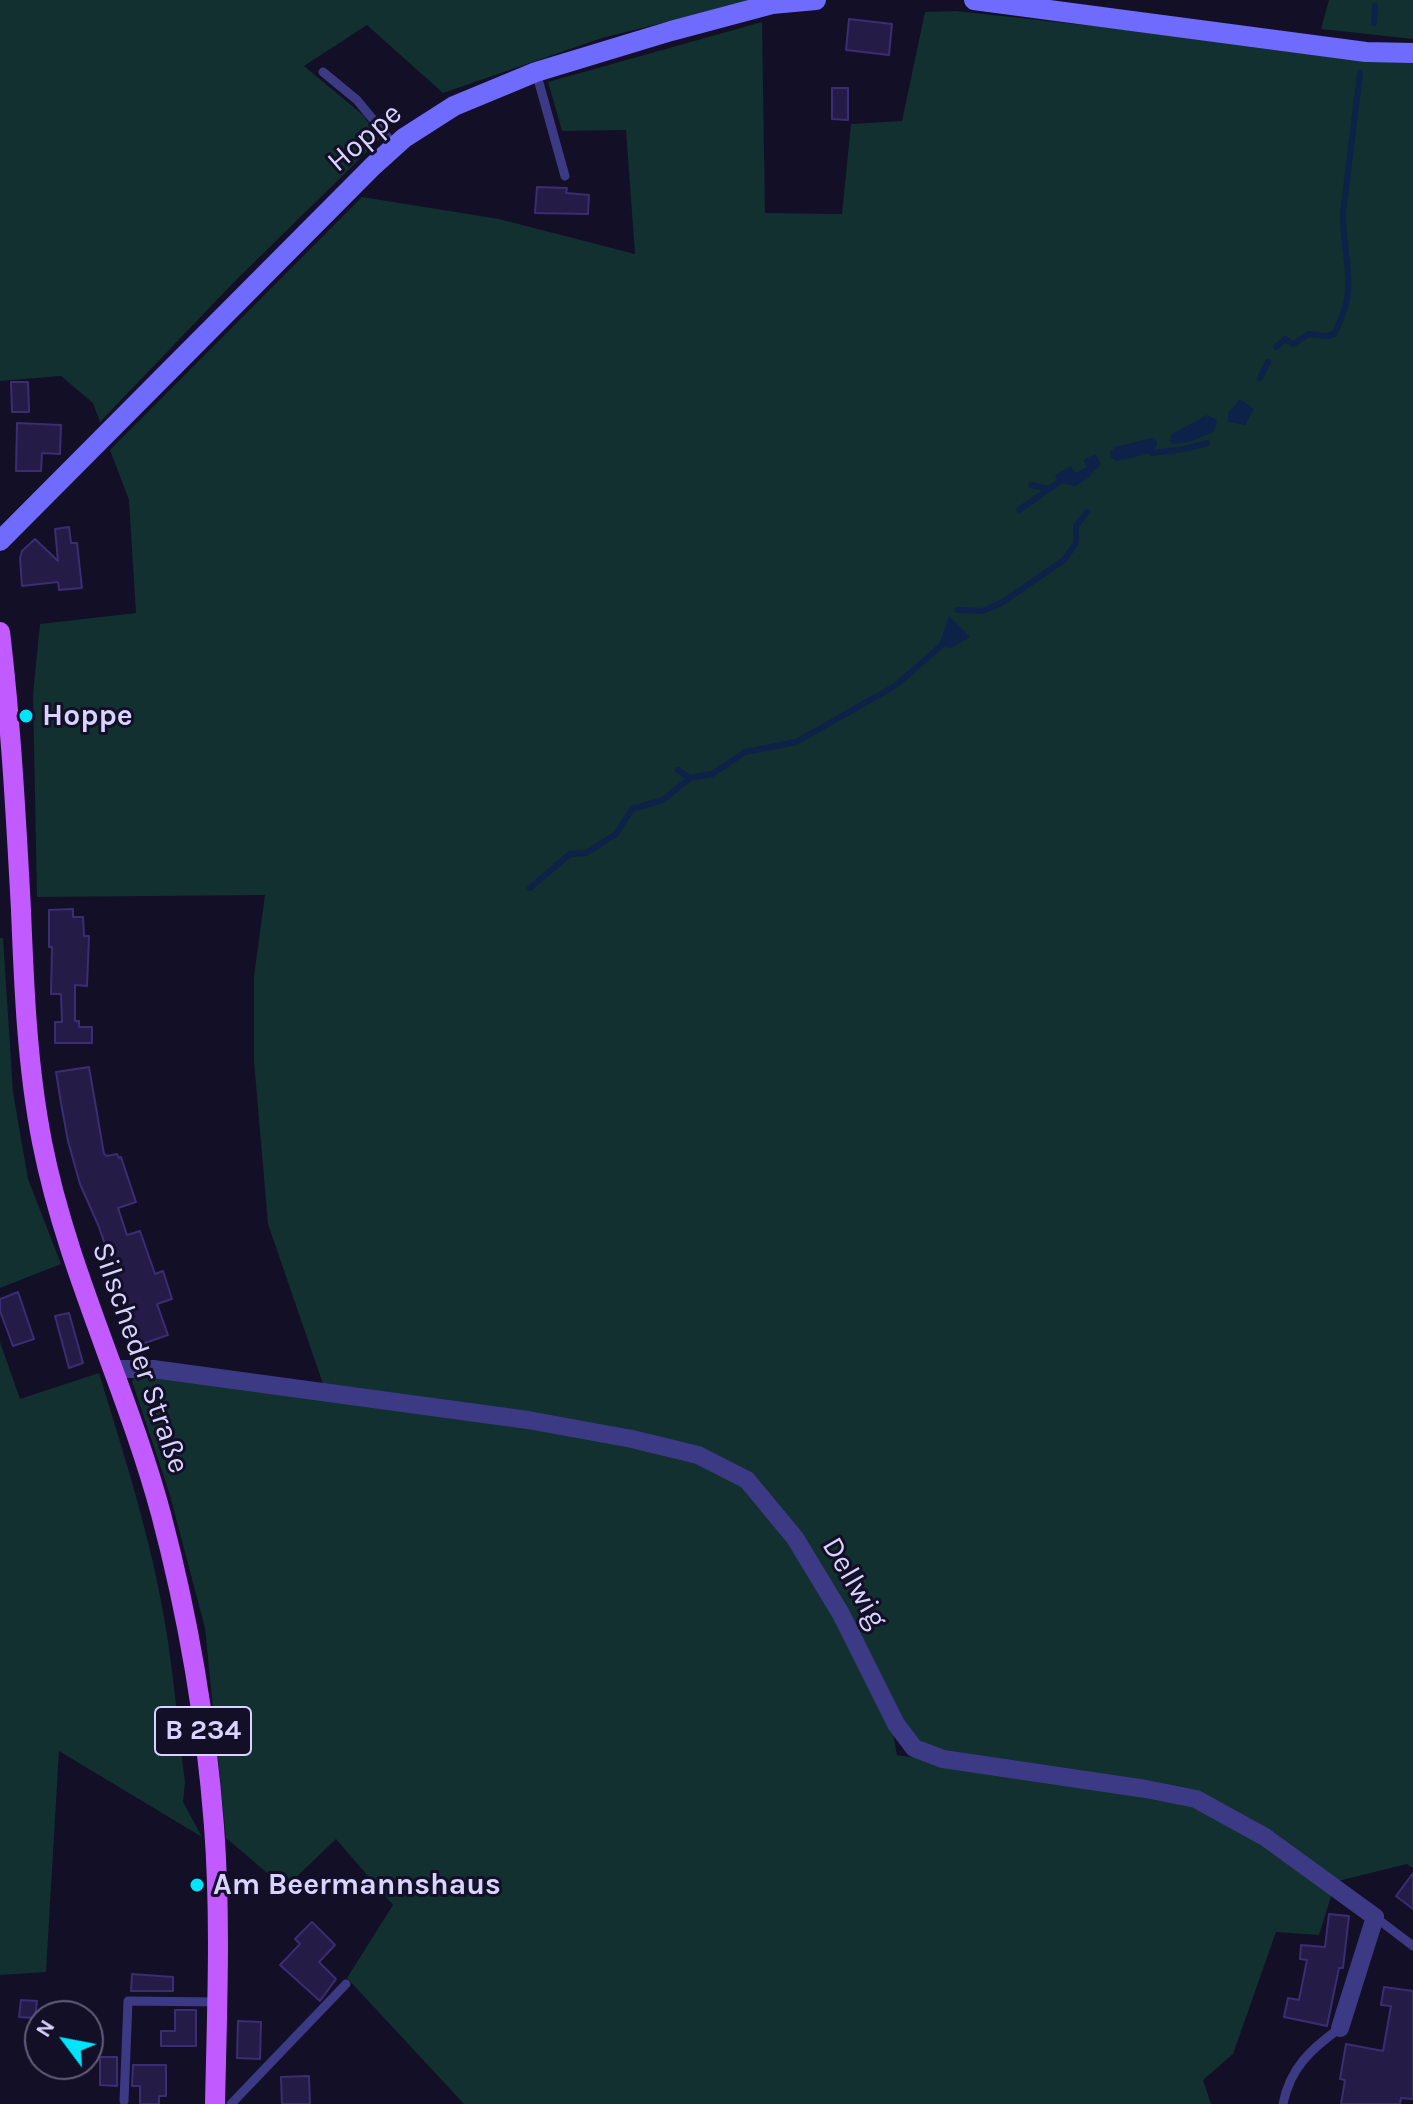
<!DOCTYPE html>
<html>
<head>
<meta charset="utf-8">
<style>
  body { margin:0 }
  #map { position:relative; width:1413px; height:2104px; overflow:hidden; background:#130f26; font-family:Karla,sans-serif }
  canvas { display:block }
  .north { position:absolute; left:24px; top:2000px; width:80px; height:80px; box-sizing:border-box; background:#130f26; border:2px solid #625e7d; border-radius:50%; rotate:302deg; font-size:22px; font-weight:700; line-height:32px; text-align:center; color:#d9d4ff }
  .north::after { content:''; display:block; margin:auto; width:28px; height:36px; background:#00e5ff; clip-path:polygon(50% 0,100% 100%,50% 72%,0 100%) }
</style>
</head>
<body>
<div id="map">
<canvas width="1413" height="2104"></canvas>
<div class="north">N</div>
</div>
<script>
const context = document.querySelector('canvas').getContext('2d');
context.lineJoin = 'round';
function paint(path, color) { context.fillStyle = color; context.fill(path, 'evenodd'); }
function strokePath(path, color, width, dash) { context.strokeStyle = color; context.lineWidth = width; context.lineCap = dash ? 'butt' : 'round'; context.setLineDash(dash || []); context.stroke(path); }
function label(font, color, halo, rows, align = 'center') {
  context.font = font + ' Karla,sans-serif'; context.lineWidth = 6; context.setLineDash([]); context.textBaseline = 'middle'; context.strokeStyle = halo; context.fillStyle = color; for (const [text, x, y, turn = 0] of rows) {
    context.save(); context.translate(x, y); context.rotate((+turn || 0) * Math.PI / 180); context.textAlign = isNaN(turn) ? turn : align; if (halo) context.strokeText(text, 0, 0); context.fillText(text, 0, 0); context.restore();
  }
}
const green = new Path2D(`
  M 0,0 L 754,0 L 602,38 L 443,93 L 367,25 L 304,66 L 363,115 L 380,139 L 235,281 L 100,422 L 93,403 L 61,376 L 0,381 Z
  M 1329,0 L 1413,0 L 1413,39 L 1321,29 Z
  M 956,11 L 1413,61 L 1413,1868 L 1407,1864 L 1338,1881 L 1242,1816 L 1187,1790 L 945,1754 C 897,1736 907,1730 885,1689 L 897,1755 L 1147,1793 L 1198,1804 L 1239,1825 L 1333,1890 L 1319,1935 L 1276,1932 L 1233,2054 L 1203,2080 L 1211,2104 L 464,2104 L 347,1978 L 393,1905 L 336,1839 L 285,1888 L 226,1838 L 205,1628 L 169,1492 L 132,1381 L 136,1375 L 144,1373 L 211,1380 L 465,1417 L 462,1405 L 323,1384 L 268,1224 L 254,1061 L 254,976 L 265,895 L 37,897 L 33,695 L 40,624 L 136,613 L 129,500 L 110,450 L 362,197 L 499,219 L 635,254 L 626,130 L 562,131 L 548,82 L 762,22 L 765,213 L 842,214 L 851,124 L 902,121 L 925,12 Z
  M 0,938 L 3,938 L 13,1092 L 28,1179 L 61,1264 L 0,1288 Z
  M 0,1342 L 20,1399 L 99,1373 C 124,1455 151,1538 165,1623 C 174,1676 178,1729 185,1782 L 183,1802 L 202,1837 L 59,1751 L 46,1972 L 0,1975 Z`);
const water = new Path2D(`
  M 1240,399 L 1254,409 L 1245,425 L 1228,422 L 1228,413 Z
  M 1207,415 L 1217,420 L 1214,432 L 1189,442 L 1172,444 L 1170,441 L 1172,434 Z
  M 1151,438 L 1157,441 L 1157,445 L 1152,453 L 1117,461 L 1111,458 L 1110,452 L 1115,447 Z
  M 1096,454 L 1101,464 L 1087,479 L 1075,486 L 1058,483 L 1055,475 L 1071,466 L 1075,473 L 1087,467 L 1083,460 Z
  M 949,616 L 970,637 L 951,648 L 943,647 L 940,642 Z`);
const stream = new Path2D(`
  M 1374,23 L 1375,6
  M 1276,347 L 1285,339 L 1293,344 L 1309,334 L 1327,336 L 1334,334 C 1360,286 1343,263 1343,213 L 1360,73
  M 1260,378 L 1268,362
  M 1152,453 L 1185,449 L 1207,443
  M 1031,485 L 1049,489 L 1058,483
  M 1019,510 L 1049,489
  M 958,610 L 983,611 L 1001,603 L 1064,560 L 1076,543 L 1076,526 L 1087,512
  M 678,770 L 690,778
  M 530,888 L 570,854 L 586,853 L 616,834 L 632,809 L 663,800 L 690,778 L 712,774 L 745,752 L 796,742 L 895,686 L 942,645`);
const building = new Path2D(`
  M 849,19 L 892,24 L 889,55 L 846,50 Z
  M 832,88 L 848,88 L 848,120 L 832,119 Z
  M 537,187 L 567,188 L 566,193 L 589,195 L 588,214 L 535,213 Z
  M 11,382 L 28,382 L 29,412 L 12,412 Z
  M 17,423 L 61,425 L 60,454 L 42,453 L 41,471 L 16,471 Z
  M 69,527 L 71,543 L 77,543 L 82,588 L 59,590 L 58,582 L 22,586 L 20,558 L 22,551 L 35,539 L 58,561 L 55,529 Z
  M 73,909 L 73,917 L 83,917 L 84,936 L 89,936 L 87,986 L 75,985 L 75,1021 L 79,1021 L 79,1027 L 92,1027 L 92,1043 L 55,1043 L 55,1022 L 62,1022 L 61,994 L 51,994 L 52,947 L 49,947 L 49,910 Z
  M 89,1067 L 104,1154 L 107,1156 L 117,1154 L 119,1158 L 121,1157 L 136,1202 L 118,1208 L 127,1235 L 140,1231 L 155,1274 L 163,1271 L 172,1299 L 157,1304 L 168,1335 L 139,1345 L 99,1227 L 80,1184 L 68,1141 L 61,1103 L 56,1072 Z
  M 18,1292 L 34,1339 L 13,1346 L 0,1311 L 0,1299 Z
  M 69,1313 L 83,1363 L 69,1368 L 55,1316 Z
  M 1413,1873 L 1413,1909 L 1396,1896 Z
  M 1329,1914 L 1349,1916 L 1343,1968 L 1339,1968 L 1327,2026 L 1284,2017 L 1288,1998 L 1299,2000 L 1307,1960 L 1300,1959 L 1301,1945 L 1325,1947 Z
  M 312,1922 L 335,1945 L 319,1962 L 336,1979 L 320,2001 L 280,1965 L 300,1944 L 295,1939 Z
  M 132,1974 L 173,1977 L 173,1991 L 131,1991 Z
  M 1384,1987 L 1413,1991 L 1413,2099 L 1401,2098 L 1400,2104 L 1341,2104 L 1345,2080 L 1340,2079 L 1346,2044 L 1383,2051 L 1391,2006 L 1381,2005 Z
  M 21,2000 L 37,2001 L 35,2018 L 19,2017 Z
  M 175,2010 L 196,2010 L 196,2046 L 161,2046 L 161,2031 L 175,2031 Z
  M 238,2021 L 261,2022 L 260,2059 L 237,2058 Z
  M 100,2057 L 117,2057 L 117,2086 L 100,2085 Z
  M 133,2065 L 166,2065 L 166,2096 L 159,2096 L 159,2104 L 140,2104 L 140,2086 L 132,2086 Z
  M 309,2076 L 310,2104 L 282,2104 L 281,2077 Z`);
const lane = new Path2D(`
  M 323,72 L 357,100 L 395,146
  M 536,72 L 565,176
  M 1375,1917 L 1413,1946
  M 124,2101 L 128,2001 L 216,2002
  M 231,2104 L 346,1984
  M 1283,2104 C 1290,2068 1311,2049 1340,2028`);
const street = new Path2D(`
  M 113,1369 L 153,1369 L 528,1420 L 632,1439 L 698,1455 L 747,1480 L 795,1538 L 841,1614 L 896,1724 L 914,1748 L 943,1759 L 1146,1789 L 1196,1799 L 1265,1837 L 1375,1917 L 1340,2028`);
const secondary = new Path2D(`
  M 974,0 L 1366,52 L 1413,53
  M 0,541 L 373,166 L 404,138 L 454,106 L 536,72 L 671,31 L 772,4 L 816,0`);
const primary = new Path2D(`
  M 0,632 C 11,724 16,817 21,910 C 24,987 27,1065 42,1142 C 67,1270 127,1388 161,1514 C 188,1616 206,1721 214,1826 C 221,1918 217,2011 215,2104`);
const markers = [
  [26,716,8,"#00e5ff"],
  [197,1885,8,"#00e5ff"]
];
const shields = [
  [203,1731,96]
];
const shieldNames = [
  ["B 234",203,1731]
];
const streetNames = [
  ["Hoppe",365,138,-41],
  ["Silscheder Straße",140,1358,71],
  ["Dellwig",854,1583,60]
];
const poiNames = [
  ["Hoppe",42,716],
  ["Am Beermannshaus",213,1885]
];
paint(green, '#12302f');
paint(water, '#0c2248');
strokePath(stream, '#0c2248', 6);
paint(building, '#241b47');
strokePath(building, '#3b2d73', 2);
strokePath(lane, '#3d3a85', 9);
strokePath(street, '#3d3a85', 18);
strokePath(secondary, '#6f6bff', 20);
strokePath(primary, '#c25bff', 20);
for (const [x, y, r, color] of markers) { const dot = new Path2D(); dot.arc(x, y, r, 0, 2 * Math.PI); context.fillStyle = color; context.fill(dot); strokePath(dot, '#130f26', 3); }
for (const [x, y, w] of shields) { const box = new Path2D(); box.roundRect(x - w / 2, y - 24, w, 48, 6); context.fillStyle = '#130f26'; context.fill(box); strokePath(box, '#d9d4ff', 2); }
label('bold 28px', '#d9d4ff', null, shieldNames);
label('30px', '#d9d4ff', '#130f26', streetNames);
label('bold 30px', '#d9d4ff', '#130f26', poiNames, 'left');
</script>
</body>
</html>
